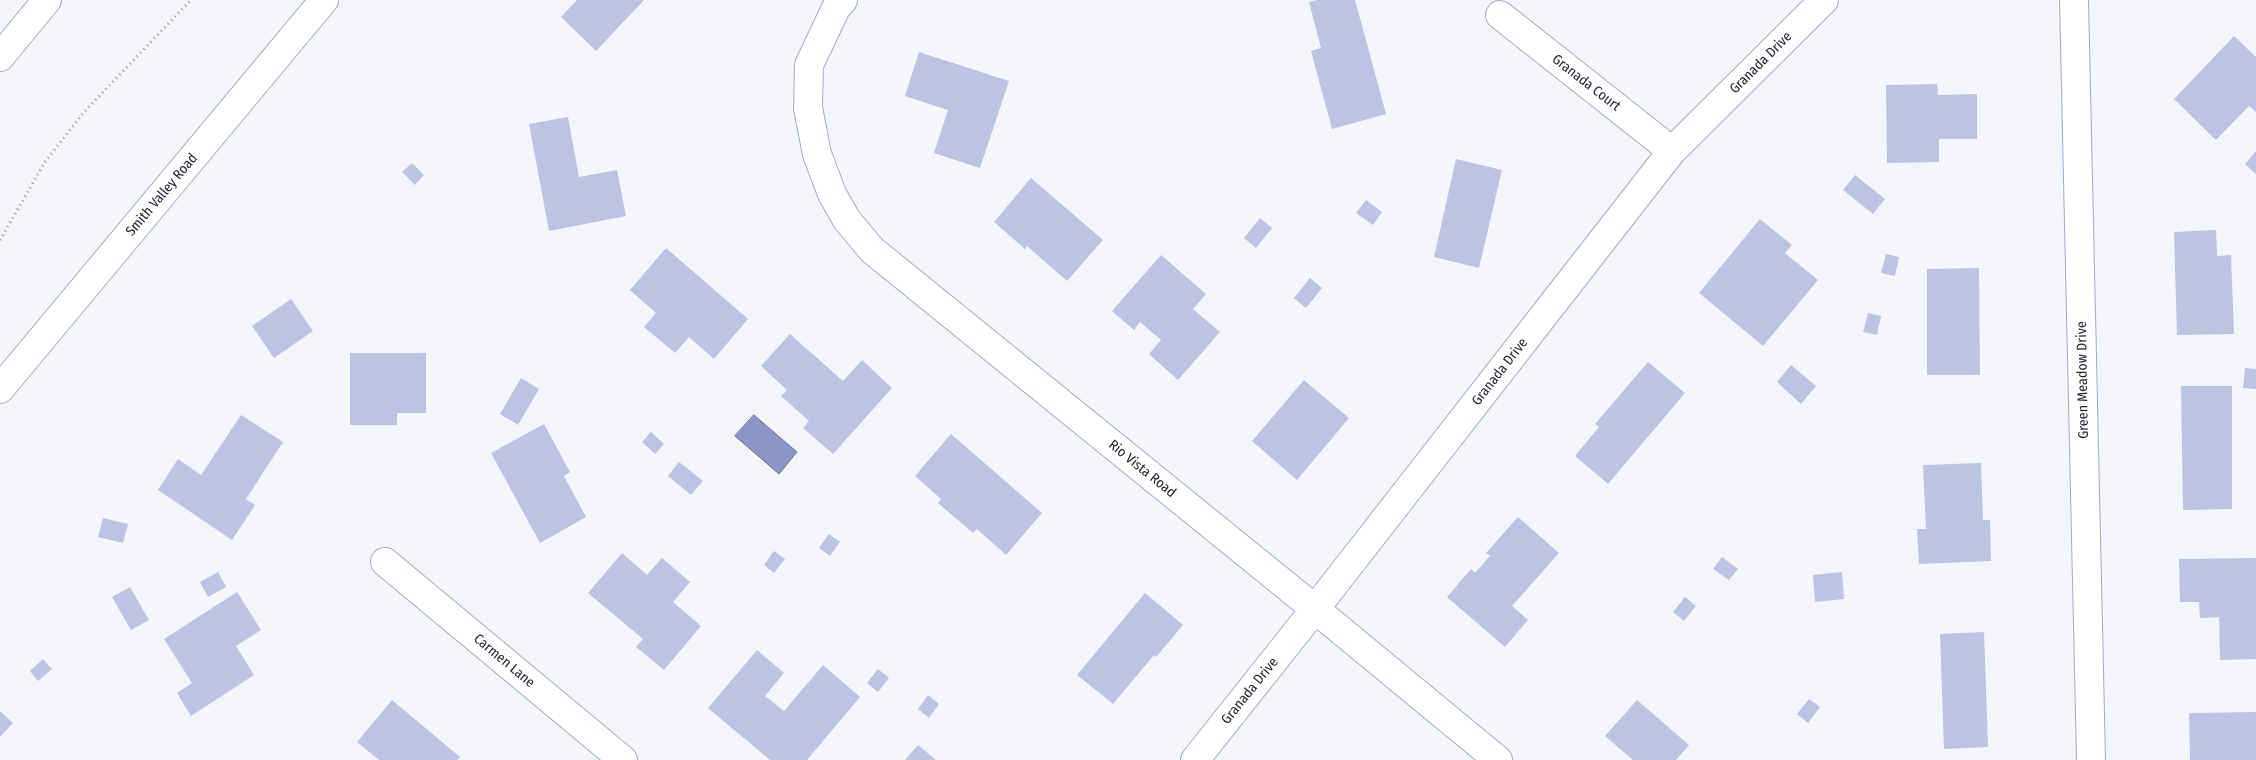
<!DOCTYPE html>
<html>
<head>
<meta charset="utf-8">
<style>
  body { margin:0 }
  canvas { display:block; background:#f4f6fc }
</style>
</head>
<body>
<canvas width="2256" height="760"></canvas>
<script>
const context = document.querySelector('canvas').getContext('2d');
context.lineJoin = 'round';
function paint(path, color) { context.fillStyle = color; context.fill(path, 'evenodd'); }
function strokePath(path, color, width, dash) { context.strokeStyle = color; context.lineWidth = width; context.lineCap = dash ? 'butt' : 'round'; context.setLineDash(dash || []); context.stroke(path); }
function label(font, color, halo, rows, align = 'center') {
  context.font = font + ' "Fira Sans Condensed",sans-serif'; context.lineWidth = 5; context.setLineDash([]); context.textBaseline = 'middle'; context.strokeStyle = halo; context.fillStyle = color; for (const [text, x, y, turn = 0] of rows) {
    context.save(); context.translate(x, y); context.rotate((+turn || 0) * Math.PI / 180); context.textAlign = isNaN(turn) ? turn : align; if (halo) context.strokeText(text, 0, 0); context.fillText(text, 0, 0); context.restore();
  }
}
const water = new Path2D(`
  M 754,415 L 797,452 L 779,474 L 735,436 Z`);
const building = new Path2D(`
  M 577,0 L 644,0 L 596,51 L 561,17 Z
  M 1317,0 L 1355,0 L 1386,114 L 1332,129 L 1311,51 L 1321,48 L 1309,2 Z
  M 2234,36 L 2256,57 L 2256,112 L 2249,106 L 2216,140 L 2174,99 Z
  M 919,52 L 1009,81 L 980,168 L 934,153 L 948,110 L 905,96 Z
  M 1937,84 L 1938,95 L 1977,94 L 1977,139 L 1939,139 L 1939,162 L 1887,163 L 1886,85 Z
  M 568,117 L 579,177 L 617,170 L 626,216 L 549,231 L 529,124 Z
  M 2256,151 L 2256,174 L 2245,164 Z
  M 1456,159 L 1502,170 L 1479,268 L 1434,257 Z
  M 412,163 L 424,175 L 415,185 L 402,172 Z
  M 1855,175 L 1885,199 L 1873,214 L 1843,190 Z
  M 1031,178 L 1103,240 L 1067,281 L 1027,246 L 1025,249 L 994,222 Z
  M 1366,200 L 1382,212 L 1373,225 L 1356,213 Z
  M 1260,218 L 1272,228 L 1256,248 L 1244,238 Z
  M 1760,219 L 1792,245 L 1785,253 L 1818,280 L 1763,346 L 1699,293 Z
  M 2216,230 L 2217,256 L 2231,255 L 2234,334 L 2177,335 L 2174,232 Z
  M 666,248 L 748,319 L 714,359 L 689,337 L 675,353 L 644,327 L 656,313 L 630,290 Z
  M 1886,254 L 1899,257 L 1895,276 L 1881,273 Z
  M 1161,255 L 1206,294 L 1193,309 L 1220,332 L 1178,380 L 1149,354 L 1161,340 L 1140,322 L 1134,330 L 1112,311 Z
  M 1979,268 L 1980,375 L 1927,375 L 1927,269 Z
  M 1310,278 L 1322,288 L 1306,308 L 1294,298 Z
  M 291,299 L 313,331 L 274,358 L 252,326 Z
  M 1868,313 L 1881,316 L 1877,335 L 1863,332 Z
  M 790,334 L 843,381 L 862,360 L 892,388 L 833,454 L 803,428 L 809,421 L 781,396 L 787,390 L 761,366 Z
  M 350,353 L 426,353 L 426,413 L 397,413 L 397,425 L 350,425 Z
  M 1648,362 L 1685,393 L 1608,484 L 1575,456 L 1599,427 L 1595,424 Z
  M 1791,365 L 1816,386 L 1801,404 L 1777,382 Z
  M 2245,368 L 2256,369 L 2256,389 L 2243,388 Z
  M 521,378 L 539,389 L 518,425 L 500,414 Z
  M 1304,380 L 1349,418 L 1297,480 L 1252,441 Z
  M 2181,386 L 2232,386 L 2232,509 L 2183,510 Z
  M 241,415 L 283,442 L 246,499 L 255,505 L 232,540 L 158,490 L 178,459 L 201,475 Z
  M 544,424 L 570,472 L 564,476 L 586,517 L 540,543 L 491,453 Z
  M 651,432 L 664,444 L 655,454 L 642,442 Z
  M 951,434 L 1042,513 L 1006,555 L 977,529 L 973,533 L 938,503 L 941,499 L 915,476 Z
  M 679,462 L 703,481 L 691,495 L 668,476 Z
  M 1981,463 L 1983,520 L 1990,520 L 1991,561 L 1919,564 L 1917,529 L 1926,529 L 1923,465 Z
  M 1518,517 L 1559,553 L 1512,606 L 1528,620 L 1505,647 L 1447,597 L 1471,569 L 1475,573 L 1490,556 L 1486,553 Z
  M 103,518 L 128,524 L 123,543 L 98,537 Z
  M 829,534 L 840,542 L 830,556 L 819,548 Z
  M 774,551 L 785,559 L 774,573 L 764,565 Z
  M 622,553 L 647,575 L 662,558 L 690,582 L 673,602 L 701,626 L 664,670 L 636,647 L 643,639 L 588,593 Z
  M 1722,557 L 1738,569 L 1729,580 L 1713,569 Z
  M 2256,558 L 2256,659 L 2220,660 L 2219,617 L 2200,618 L 2199,602 L 2180,602 L 2179,559 Z
  M 218,572 L 226,587 L 208,597 L 200,582 Z
  M 1842,572 L 1844,599 L 1815,602 L 1813,575 Z
  M 130,587 L 149,620 L 131,630 L 112,597 Z
  M 237,592 L 261,630 L 236,646 L 254,675 L 191,716 L 177,693 L 192,683 L 164,639 Z
  M 1145,593 L 1183,625 L 1156,657 L 1154,655 L 1113,704 L 1077,675 Z
  M 1685,597 L 1696,606 L 1684,621 L 1673,612 Z
  M 1984,632 L 1988,747 L 1944,749 L 1940,634 Z
  M 757,650 L 784,673 L 765,696 L 784,711 L 823,665 L 860,697 L 807,760 L 770,760 L 708,708 Z
  M 43,659 L 52,669 L 38,681 L 30,671 Z
  M 878,669 L 889,678 L 878,692 L 867,683 Z
  M 928,695 L 939,704 L 929,718 L 918,709 Z
  M 1809,699 L 1820,707 L 1808,723 L 1797,714 Z
  M 392,700 L 460,757 L 457,760 L 379,760 L 357,742 Z
  M 1637,700 L 1689,745 L 1676,760 L 1633,760 L 1605,736 Z
  M 0,711 L 13,723 L 0,737 Z
  M 2256,712 L 2256,760 L 2190,760 L 2189,713 Z
  M 918,745 L 936,760 L 905,760 Z`);
const path = new Path2D(`
  M 0,240 L 45,162 L 84,112 L 191,0`);
const minor = new Path2D(`
  M 843,0 L 836,8 L 809,65 L 808,108 L 817,154 L 832,194 L 847,220 L 872,250 L 1315,609 L 1498,760
  M 2074,0 L 2091,760
  M 1500,15 L 1672,151
  M 0,57 L 47,0
  M 385,562 L 623,760
  M 1195,760 L 1315,609 L 1672,151 L 1824,0`);
const secondary = new Path2D(`
  M 0,389 L 324,0`);
const streetNames = [
  ["Granada Drive",1761,63,-45],
  ["Granada Court",1586,83,38],
  ["Smith Valley Road",162,195,-50],
  ["Granada Drive",1500,372,-52],
  ["Green Meadow Drive",2083,380,-91],
  ["Rio Vista Road",1142,469,39],
  ["Carmen Lane",504,661,40],
  ["Granada Drive",1250,691,-51]
];
paint(water, '#8c95c5');
strokePath(water, '#6c7398', 1);
paint(building, '#bdc4e1');
strokePath(minor, '#a5abc7', 30);
strokePath(secondary, '#a5abc7', 30);
strokePath(path, '#999ba4', 3, [1, 4]);
strokePath(minor, '#fff', 28);
strokePath(secondary, '#fff', 28);
label('14px', '#22242f', '#fff', streetNames);
</script>
</body>
</html>
